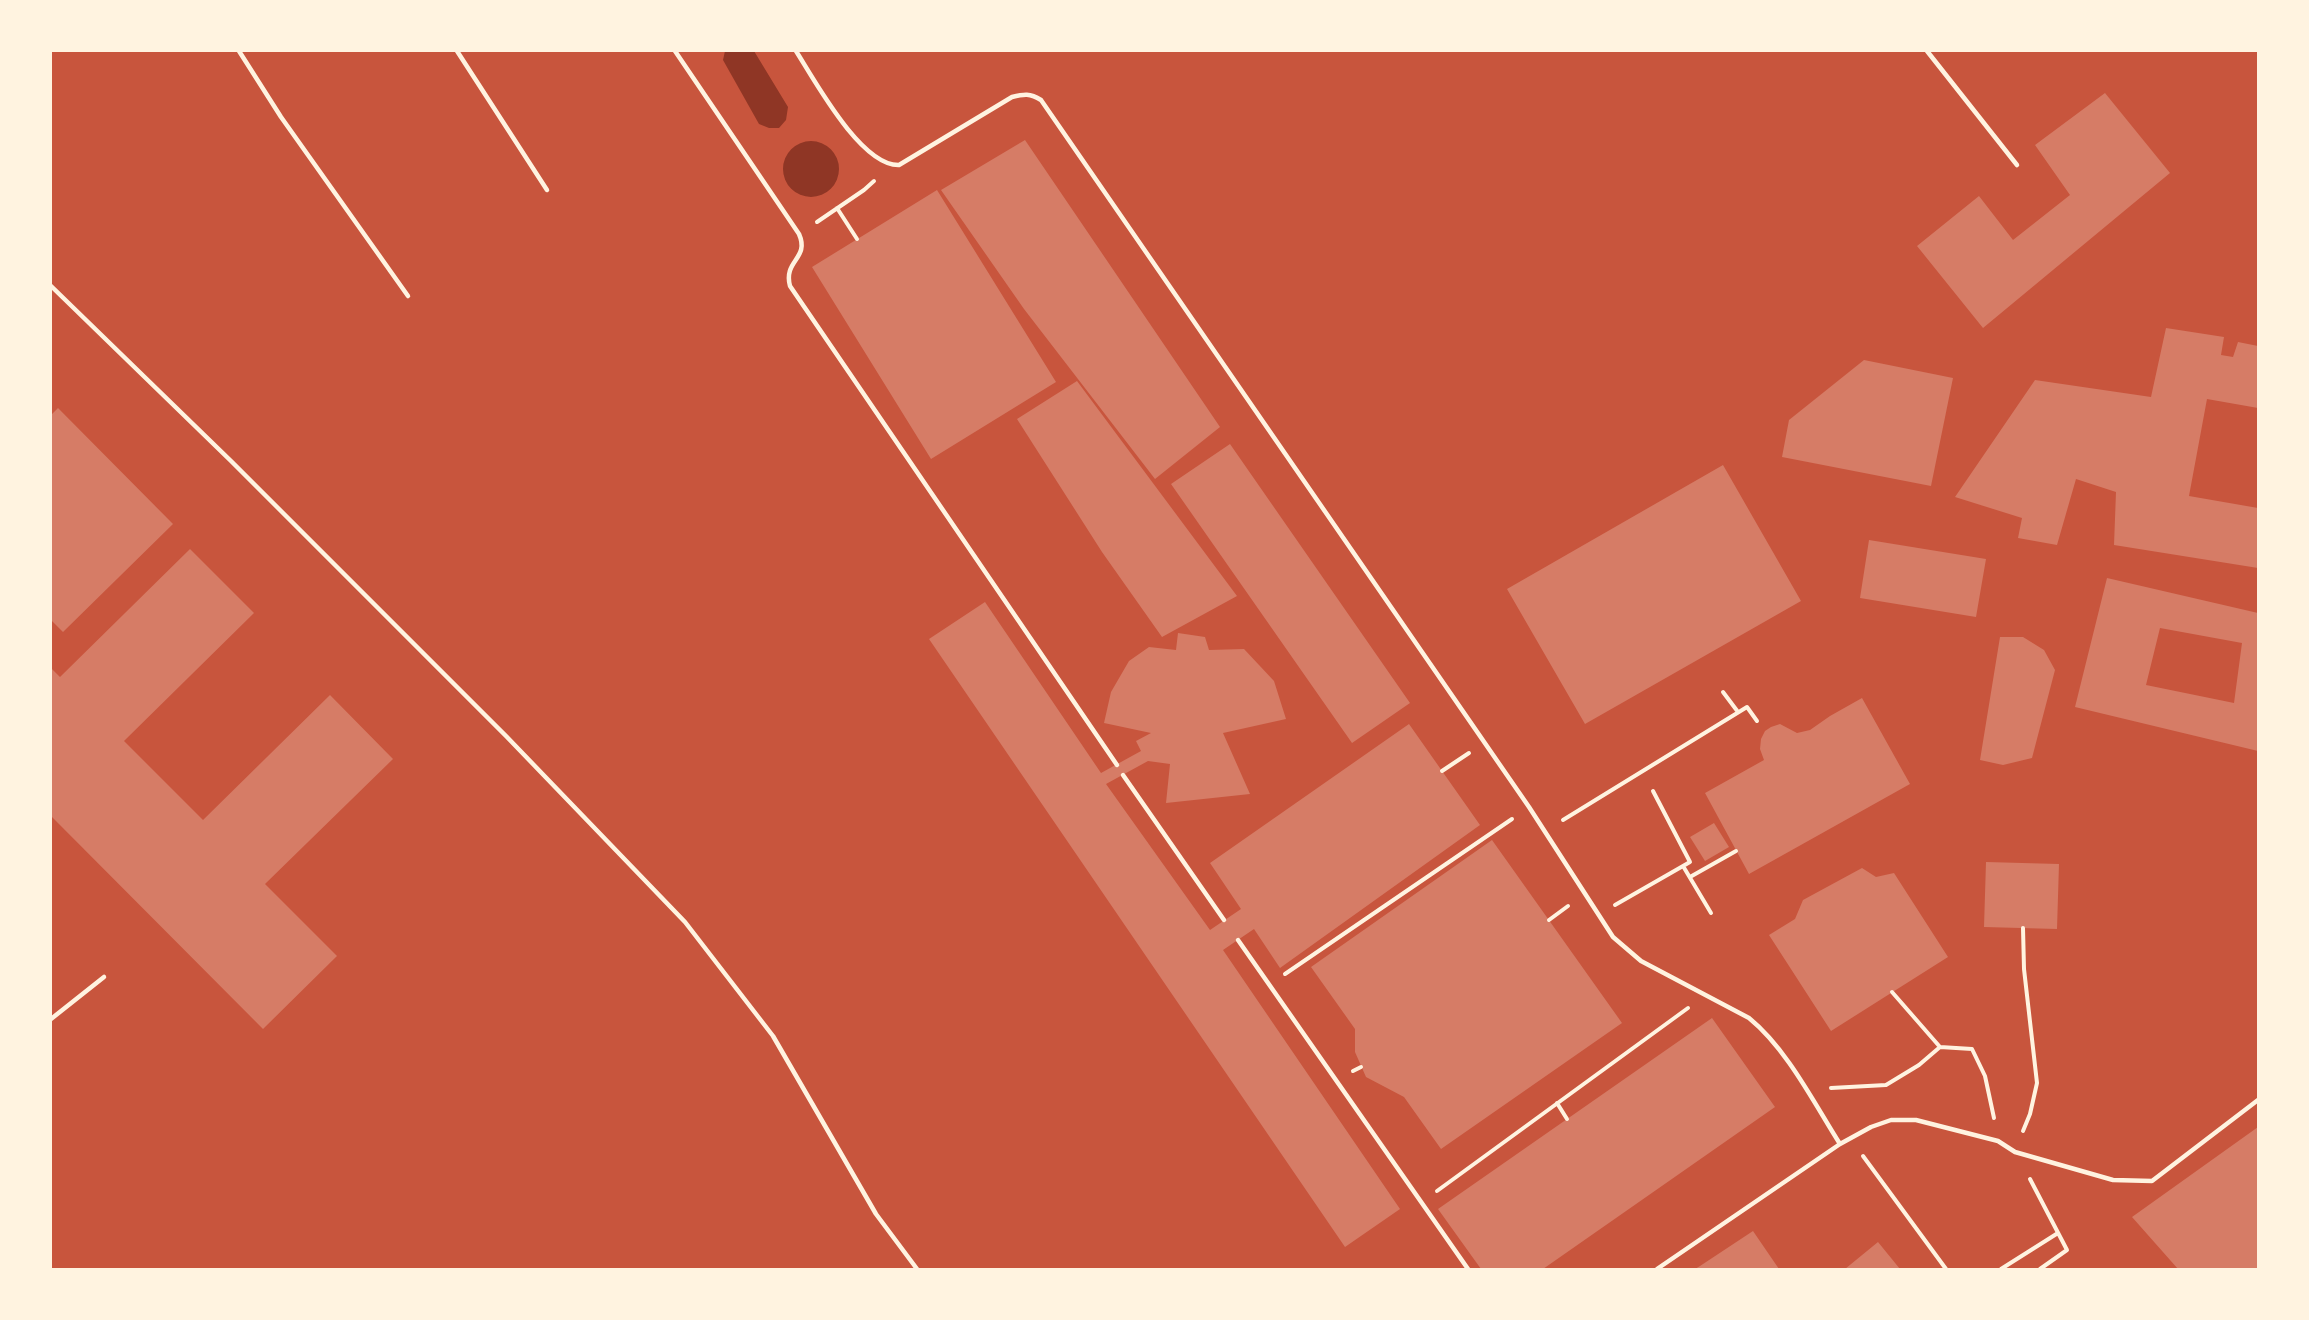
<!DOCTYPE html>
<html>
<head>
<meta charset="utf-8">
<style>
  body { margin:0 }
  #map { position:relative; width:2309px; height:1320px; overflow:hidden; background:#c8553d; font-family:"DejaVu Sans",sans-serif }
  canvas { display:block }
  .frame { position:absolute; inset:0; border:52px solid #fff3e0; pointer-events:none }
</style>
</head>
<body>
<div id="map">
<canvas width="2309" height="1320"></canvas>
<div class="frame"></div>
</div>
<script>
const context = document.querySelector('canvas').getContext('2d');
context.lineJoin = 'round';
function paint(path, color) { context.fillStyle = color; context.fill(path, 'evenodd'); }
function strokePath(path, color, width, dash) { context.strokeStyle = color; context.lineWidth = width; context.lineCap = dash ? 'butt' : 'round'; context.setLineDash(dash || []); context.stroke(path); }
const water = new Path2D(`
  M 725,51 L 754,51 L 788,107 L 786,120 L 779,128 L 769,128 L 759,124 L 723,60 Z
  M783 169a28 28 0 1 1 56 0a28 28 0 1 1-56 0Z`);
const building = new Path2D(`
  M 2105,93 L 2170,173 L 1983,328 L 1917,246 L 1979,196 L 2013,240 L 2070,195 L 2035,145 Z
  M 1025,140 L 1220,427 L 1155,479 L 1024,309 L 941,190 Z
  M 937,190 L 1056,382 L 931,459 L 812,267 Z
  M 2166,328 L 2224,337 L 2221,355 L 2233,357 L 2238,342 L 2258,346 L 2258,408 L 2207,399 L 2189,496 L 2258,508 L 2258,568 L 2114,545 L 2116,492 L 2076,479 L 2057,545 L 2018,538 L 2022,518 L 1955,497 L 2035,380 L 2151,397 Z
  M 1864,360 L 1953,378 L 1931,486 L 1782,457 L 1789,420 Z
  M 1077,381 L 1237,596 L 1162,637 L 1102,552 L 1017,419 Z
  M 58,408 L 173,524 L 63,632 L 51,620 L 51,415 Z
  M 1230,444 L 1410,703 L 1352,743 L 1171,484 Z
  M 1723,465 L 1801,601 L 1585,724 L 1507,589 Z
  M 1869,540 L 1986,559 L 1976,617 L 1860,598 Z
  M 190,549 L 254,613 L 124,741 L 203,820 L 330,695 L 393,759 L 265,884 L 337,956 L 263,1029 L 51,816 L 51,668 L 60,677 Z
  M 2107,578 L 2258,613 L 2258,751 L 2075,707 ZM 2160,628 L 2242,643 L 2234,703 L 2146,685 Z
  M 985,602 L 1101,773 L 1141,751 L 1136,741 L 1151,733 L 1104,723 L 1111,692 L 1129,661 L 1149,647 L 1176,650 L 1178,633 L 1205,637 L 1209,650 L 1244,649 L 1274,681 L 1286,719 L 1223,733 L 1250,794 L 1166,803 L 1170,764 L 1148,761 L 1106,784 L 1210,930 L 1241,909 L 1210,863 L 1409,724 L 1480,825 L 1280,968 L 1254,929 L 1223,950 L 1400,1209 L 1345,1247 L 929,639 Z
  M 2000,637 L 2023,637 L 2044,650 L 2055,670 L 2032,758 L 2003,765 L 1980,760 Z
  M 1862,698 L 1910,784 L 1749,874 L 1705,793 L 1764,760 L 1760,749 L 1761,739 L 1765,731 L 1771,727 L 1780,724 L 1797,733 L 1810,730 L 1830,716 Z
  M 1714,823 L 1729,847 L 1705,861 L 1690,837 Z
  M 1492,840 L 1622,1023 L 1441,1149 L 1404,1097 L 1366,1077 L 1355,1052 L 1355,1029 L 1311,967 Z
  M 1986,862 L 2059,864 L 2057,929 L 1984,927 Z
  M 1862,868 L 1876,877 L 1894,873 L 1948,957 L 1831,1031 L 1769,935 L 1795,919 L 1803,900 Z
  M 1712,1018 L 1775,1107 L 1543,1269 L 1481,1269 L 1438,1209 Z
  M 2258,1127 L 2258,1269 L 2178,1269 L 2132,1217 Z
  M 1753,1231 L 1779,1269 L 1695,1269 L 1700,1266 Z
  M 1878,1242 L 1900,1269 L 1845,1269 Z`);
const path = new Path2D(`
  M 837,208 L 857,239
  M 817,222 L 864,190 L 874,181
  M 1723,692 L 1738,712
  M 1442,771 L 1469,753
  M 1563,820 L 1747,707 L 1757,721
  M 1683,866 L 1711,913
  M 1690,877 L 1736,851
  M 1615,905 L 1690,862 L 1653,791
  M 1549,920 L 1568,906
  M 1285,974 L 1512,819
  M 1892,992 L 1940,1047
  M 1353,1071 L 1361,1067
  M 1831,1088 L 1886,1085 L 1919,1065 L 1940,1047 L 1972,1049 L 1985,1076 L 1994,1118
  M 1557,1103 L 1567,1119
  M 2023,1131 L 2030,1114 L 2037,1083 L 2024,969 L 2023,928
  M 1863,1156 L 1946,1269
  M 2030,1179 L 2067,1250 L 2040,1269
  M 1437,1191 L 1688,1008
  M 2001,1269 L 2058,1233`);
const service = new Path2D(`
  M 239,51 L 281,117 L 408,296
  M 457,51 L 547,190
  M 675,51 L 799,234 C 810,259 783,260 790,286 L 1117,765
  M 796,51 C 815,81 861,166 899,165 L 1012,97 C 1024,94 1030,93 1041,100 L 1529,807 L 1613,937 L 1641,961 L 1749,1018 C 1787,1049 1814,1103 1840,1144
  M 1927,51 L 2017,165
  M 51,286 L 231,461 L 506,736 L 685,922 L 773,1036 L 876,1214 L 917,1269
  M 1123,775 L 1224,920
  M 1238,940 L 1468,1269
  M 51,1019 L 104,977
  M 1657,1269 L 1840,1144 L 1871,1127 L 1891,1120 L 1916,1120 L 1998,1141 L 2015,1152 L 2113,1180 L 2152,1181 L 2258,1100`);
paint(water, '#8f3625');
paint(building, '#d67c66');
strokePath(path, '#fff3e0', 4);
strokePath(service, '#fff3e0', 4.5);
</script>
</body>
</html>
